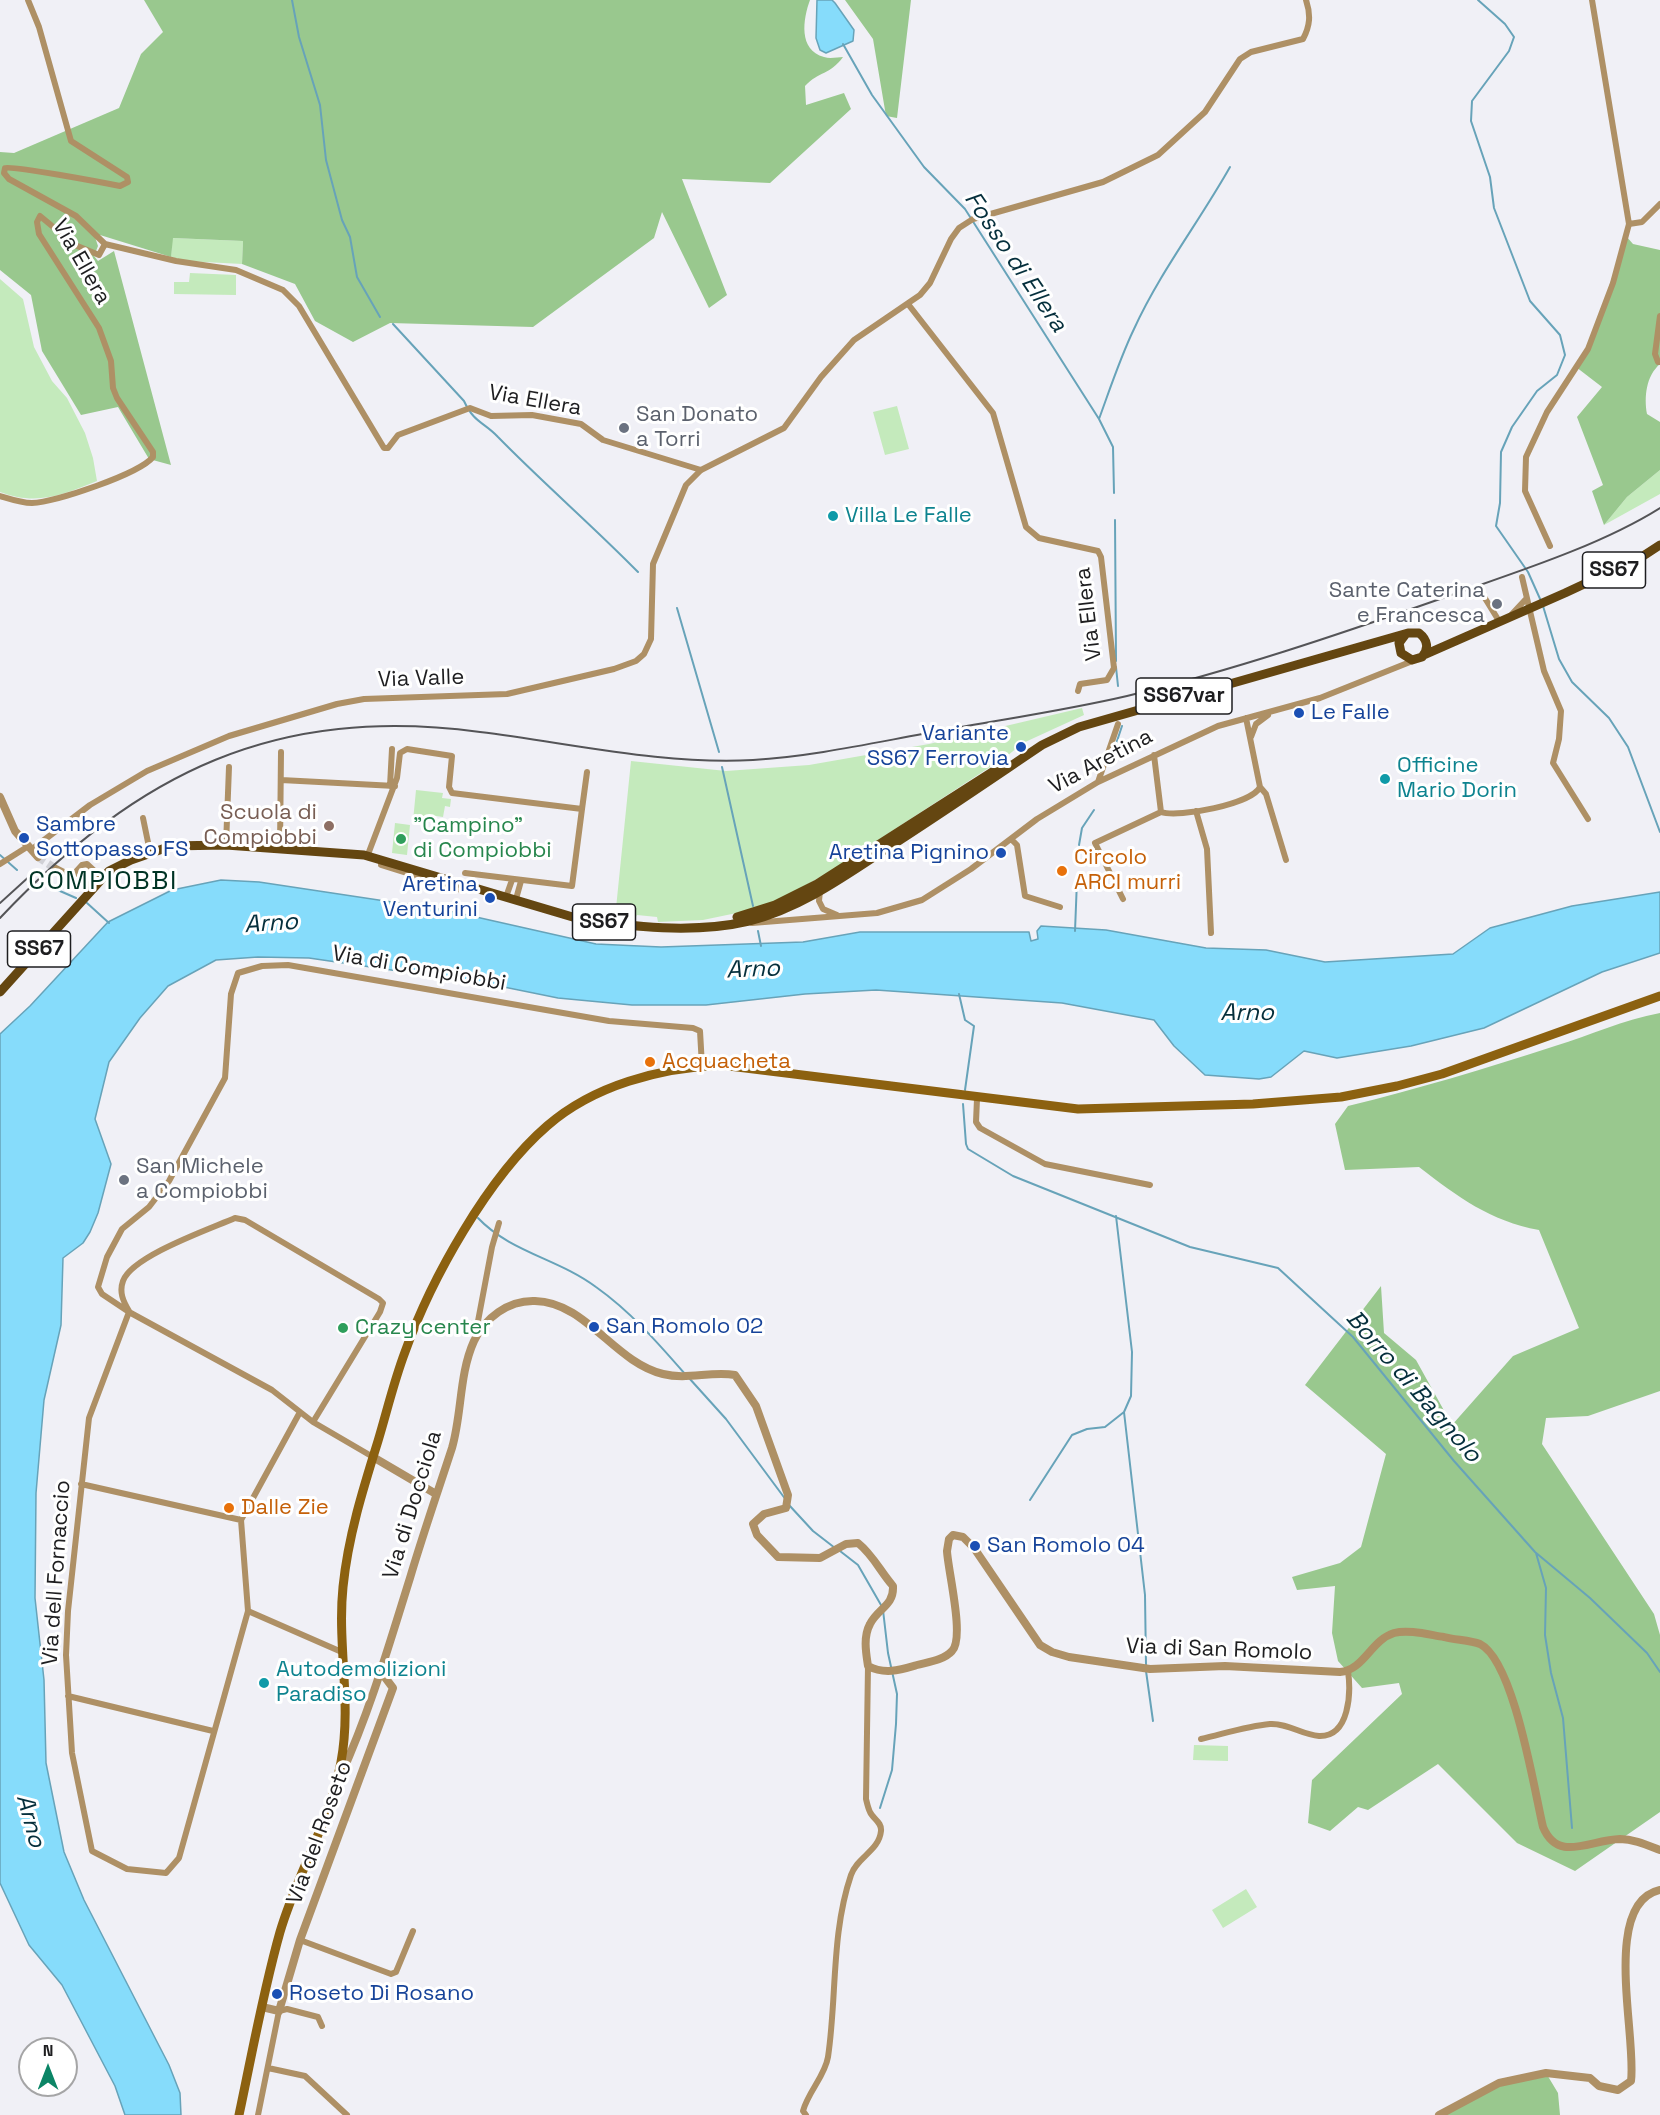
<!DOCTYPE html>
<html>
<head>
<meta charset="utf-8">
<style>
  body { margin:0 }
  #map { position:relative; width:1660px; height:2115px; overflow:hidden; background:#f0f0f6; font-family:"Space Grotesk",sans-serif }
  canvas { display:block }
  .north { position:absolute; left:18px; top:2037px; width:60px; height:60px; box-sizing:border-box; background:#fff; border:2px solid #a5a5a6; border-radius:50%; rotate:0deg; font-size:16px; font-weight:700; line-height:24px; text-align:center; color:#1e1e20 }
  .north::after { content:''; display:block; margin:auto; width:21px; height:27px; background:#0b8566; clip-path:polygon(50% 0,100% 100%,50% 72%,0 100%) }
</style>
</head>
<body>
<div id="map">
<canvas width="1660" height="2115"></canvas>
<div class="north">N</div>
</div>
<script>
const context = document.querySelector('canvas').getContext('2d');
context.lineJoin = 'round';
function paint(path, color) { context.fillStyle = color; context.fill(path, 'evenodd'); }
function strokePath(path, color, width, dash) { context.strokeStyle = color; context.lineWidth = width; context.lineCap = dash ? 'butt' : 'round'; context.setLineDash(dash || []); context.stroke(path); }
function label(font, color, halo, rows, align = 'center') {
  context.font = font + ' "Space Grotesk",sans-serif'; context.lineWidth = 6; context.setLineDash([]); context.textBaseline = 'middle'; context.strokeStyle = halo; context.fillStyle = color; for (const [text, x, y, turn = 0] of rows) {
    context.save(); context.translate(x, y); context.rotate((+turn || 0) * Math.PI / 180); context.textAlign = isNaN(turn) ? turn : align; if (halo) context.strokeText(text, 0, 0); context.fillText(text, 0, 0); context.restore();
  }
}
const green = new Path2D(`
  M 172,238 L 243,241 L 242,264 L 185,261 L 171,257 Z
  M 190,273 L 236,275 L 236,295 L 174,294 L 174,282 L 189,282 Z
  M 0,279 L 23,299 L 34,347 L 52,381 L 67,398 L 85,433 L 93,458 L 97,481 C 62,495 37,506 0,492 Z
  M 897,406 L 909,449 L 885,455 L 873,412 Z
  M 1660,470 L 1660,494 L 1604,525 L 1627,497 Z
  M 1082,708 L 1084,715 L 1023,743 L 1007,756 L 829,872 L 781,899 L 751,910 L 703,920 L 658,922 L 657,917 L 637,915 L 634,920 L 615,918 L 631,761 L 726,771 L 809,765 L 929,744 Z
  M 416,790 L 443,793 L 442,798 L 451,799 L 450,807 L 445,806 L 443,817 L 429,815 L 428,823 L 413,821 Z
  M 395,823 L 410,825 L 407,855 L 392,853 Z
  M 1194,1745 L 1228,1746 L 1228,1761 L 1193,1760 Z
  M 1246,1889 L 1257,1907 L 1223,1928 L 1212,1910 Z`);
const forest = new Path2D(`
  M 144,0 L 810,0 C 803,19 798,50 824,57 C 830,59 838,57 843,57 C 830,75 819,71 805,86 L 806,105 L 844,93 L 851,109 L 770,183 L 682,179 L 727,295 L 709,308 L 662,212 L 654,238 L 533,327 L 390,323 L 353,342 L 315,321 L 295,284 L 242,264 L 243,241 L 173,238 L 171,257 L 100,235 L 95,237 L 98,246 L 94,256 L 98,261 L 114,251 L 171,465 L 149,459 L 118,407 L 81,415 L 42,351 L 31,295 L 0,270 L 0,152 L 14,153 L 119,108 L 141,54 L 163,32 Z
  M 845,0 L 911,0 L 897,118 L 886,116 L 873,39 Z
  M 1626,236 L 1633,244 L 1660,250 L 1660,364 C 1646,376 1644,397 1647,414 L 1660,422 L 1660,470 L 1627,497 L 1604,525 L 1592,491 L 1603,485 L 1577,417 L 1602,387 L 1576,367 L 1588,349 Z
  M 1660,1013 L 1660,1391 L 1588,1416 L 1546,1418 L 1542,1444 L 1654,1614 L 1660,1635 L 1660,1812 L 1575,1871 L 1517,1843 L 1438,1764 L 1368,1810 L 1358,1807 L 1330,1831 L 1308,1823 L 1312,1780 L 1402,1694 L 1399,1683 L 1362,1688 L 1338,1661 L 1332,1633 L 1335,1586 L 1297,1590 L 1292,1577 L 1340,1563 L 1361,1547 L 1386,1454 L 1305,1385 L 1381,1286 L 1384,1333 L 1416,1360 L 1452,1425 L 1513,1356 L 1579,1328 L 1539,1230 C 1490,1221 1458,1197 1419,1167 L 1345,1170 L 1335,1124 L 1348,1106 C 1418,1089 1487,1068 1555,1046 C 1591,1035 1623,1020 1660,1013 Z
  M 1546,2073 L 1558,2093 L 1560,2115 L 1437,2115 L 1499,2083 Z`);
const water = new Path2D(`
  M 817,0 L 832,0 L 835,3 L 854,30 L 853,41 L 826,53 L 820,50 L 816,38 Z
  M 221,880 L 259,882 L 445,910 L 596,944 L 661,947 L 803,942 L 860,932 L 1029,932 L 1031,941 L 1038,939 L 1037,931 L 1041,926 L 1106,930 L 1206,948 L 1266,950 L 1325,962 L 1453,954 L 1490,928 L 1572,906 L 1660,892 L 1660,953 L 1602,972 L 1484,1028 L 1411,1046 L 1337,1058 L 1304,1051 L 1271,1077 L 1259,1079 L 1205,1075 L 1174,1046 L 1154,1020 L 1062,1003 L 876,990 L 805,994 L 706,1005 L 632,1005 L 558,998 L 494,985 L 309,958 L 258,957 L 216,960 L 168,986 L 140,1018 L 109,1062 L 95,1119 L 111,1164 L 98,1213 L 90,1232 L 83,1243 L 63,1258 L 61,1325 L 44,1400 L 36,1493 L 35,1598 L 44,1680 L 46,1763 L 64,1852 L 84,1900 L 169,2065 L 180,2093 L 181,2115 L 125,2115 L 115,2086 L 62,1985 L 29,1945 L 0,1883 L 0,1034 L 30,1006 L 108,922 L 172,890 Z`);
const stream = new Path2D(`
  M 292,0 L 299,37 L 320,105 L 326,160 L 342,220 L 350,237 L 357,277 L 380,317
  M 1478,0 L 1505,24 L 1514,37 L 1509,51 L 1472,101 L 1471,121 L 1490,177 L 1494,208 L 1530,301 L 1560,335 L 1565,355 L 1557,375 L 1537,391 L 1512,427 L 1501,452 L 1500,503 L 1496,526 L 1528,572 L 1541,601
  M 843,44 L 872,95 L 924,167 L 965,209 L 1099,419 L 1113,447 L 1114,493
  M 393,324 L 464,401 C 474,423 484,422 498,437 C 544,484 593,526 638,572
  M 1099,419 C 1110,389 1120,358 1134,329 C 1160,272 1199,222 1230,167
  M 1115,520 L 1116,661
  M 1543,606 L 1559,659 L 1572,682 L 1609,718 L 1628,747 L 1660,832
  M 677,608 L 719,752
  M 1116,667 L 1118,686
  M 1114,750 L 1122,726
  M 722,767 L 753,906
  M 1079,845 L 1082,828 L 1094,810
  M 0,855 L 17,870
  M 44,884 L 76,898
  M 87,903 L 109,923
  M 758,931 L 761,946
  M 1075,931 L 1077,880
  M 959,994 L 965,1020 L 974,1026 L 965,1090
  M 963,1104 L 966,1144 L 968,1149 L 1013,1176 L 1190,1247 L 1278,1268 L 1353,1337 L 1454,1461 L 1535,1552 L 1590,1598 L 1647,1653 L 1660,1672
  M 1116,1216 L 1132,1352 L 1131,1396 L 1124,1412 L 1145,1595 L 1146,1665
  M 478,1218 C 510,1252 559,1259 596,1287 C 630,1311 658,1343 685,1374
  M 689,1378 L 726,1419 L 786,1500
  M 1030,1500 L 1072,1435 L 1087,1429 L 1105,1427 L 1124,1412
  M 789,1505 L 813,1531 L 835,1548
  M 840,1551 L 858,1565 L 881,1605
  M 1536,1553 L 1546,1588 L 1545,1635 L 1551,1673 L 1563,1718 L 1572,1828
  M 1146,1671 L 1153,1721
  M 880,1808 L 892,1770 L 896,1724 L 897,1694 L 888,1653 L 883,1610`);
const tertiaryTunnel = new Path2D(`
  M 38,857 L 56,869`);
const minor = new Path2D(`
  M 28,0 L 39,27 L 71,141 L 127,177 L 128,182 L 120,186 C 105,183 10,165 5,168 L 4,173 L 9,179 L 76,216 L 105,244
  M 1629,224 L 1642,222 L 1660,204
  M 105,244 L 176,261 L 236,270 L 283,290 L 299,306 L 384,448 L 388,448 L 398,435 L 470,408 L 491,416 L 532,415 L 581,424 L 603,440 L 701,470
  M 908,304 L 993,413 L 1026,527 L 1039,538 L 1098,551 L 1101,557 L 1114,668 L 1107,680 L 1080,684 L 1078,691
  M 1660,316 L 1655,354 L 1658,362 L 1660,362
  M 0,496 C 10,499 21,503 32,503 C 56,502 139,474 153,457 L 153,452 L 117,398 L 113,388 L 111,361 L 99,328 L 39,234 L 37,222 L 40,216 L 75,245 L 99,255 L 105,244
  M 1550,546 L 1525,491 L 1526,457 L 1547,412 L 1588,349 L 1613,283 L 1629,224 L 1592,0
  M 1522,577 L 1544,671 L 1561,711 L 1559,739 L 1553,763 L 1588,819
  M 1483,595 L 1499,621
  M 1512,614 L 1526,599
  M 1246,718 L 1260,787 L 1266,794 L 1286,860
  M 1251,737 L 1256,724 L 1268,715
  M 1154,755 L 1161,812
  M 281,780 L 395,786
  M 1098,782 L 1118,724
  M 390,786 L 392,749
  M 582,809 L 587,772
  M 1196,811 L 1207,849 L 1211,933
  M 143,818 L 150,852
  M 1011,839 L 1017,845 L 1025,896 L 1060,907
  M 226,845 L 229,767
  M 280,848 L 281,752
  M 31,850 L 90,805 L 147,771 L 229,736 L 337,704 L 364,699 L 507,694 L 614,669 L 636,661 L 644,654 L 651,639 L 653,564 L 686,485 L 701,470 L 784,428 L 821,377 L 854,340 L 920,295 L 930,283 L 951,239 L 959,228 L 973,219 L 1103,182 L 1158,155 L 1205,112 L 1240,59 L 1251,52 L 1303,39 C 1310,26 1311,15 1306,0
  M 367,857 L 397,778 L 400,753 L 407,749 L 452,756 L 449,787 L 452,793 L 582,809 L 572,886 L 465,873
  M 0,864 L 27,847
  M 381,865 L 461,890
  M 72,876 L 82,865 L 87,864 L 102,878
  M 820,891 L 819,901 L 823,909 L 837,915
  M 506,897 L 512,880
  M 516,899 L 521,881
  M 1123,899 L 1095,843 L 1161,812 C 1179,818 1252,804 1260,787
  M 752,923 L 877,913 L 922,900 L 971,869 L 1037,819 L 1098,782 L 1218,726 L 1320,698 L 1415,660
  M 977,1099 L 976,1122 L 980,1128 L 1045,1164 L 1150,1185
  M 129,1311 C 123,1301 119,1292 123,1281 C 132,1256 210,1229 235,1218 L 245,1220 L 379,1299 L 383,1303 L 380,1312 L 313,1422
  M 129,1312 L 89,1418 L 68,1611 L 66,1655 L 72,1753 L 92,1851 L 127,1869 L 166,1873 L 179,1858 L 248,1611 L 241,1520 L 300,1412
  M 475,1337 L 492,1247 L 499,1223
  M 373,1457 L 313,1422 L 272,1390 L 129,1312 L 102,1294 L 98,1287 L 107,1257 L 122,1229 L 149,1207 L 169,1181 L 225,1078 L 231,994 L 238,973 L 262,966 L 288,965 L 609,1021 L 693,1028 L 700,1031 L 702,1066
  M 81,1484 L 241,1520
  M 248,1611 L 344,1653
  M 68,1696 L 213,1731
  M 1201,1739 C 1223,1734 1247,1726 1270,1724 C 1288,1723 1302,1735 1319,1736 C 1350,1737 1351,1692 1348,1671
  M 300,1940 L 391,1974 L 396,1972 L 413,1931
  M 268,2068 L 305,2076 L 347,2115
  M 258,2115 L 279,2011 L 287,2009 L 318,2017 L 322,2026
  M 806,2115 L 803,2111 C 808,2092 825,2076 828,2057 C 837,1997 831,1934 851,1875 C 857,1857 879,1851 881,1831 C 882,1822 873,1819 870,1812 C 868,1808 867,1803 866,1799 L 868,1666`);
const tertiary = new Path2D(`
  M 0,797 L 15,831 L 38,857
  M 56,869 L 93,888
  M 373,1457 L 436,1494
  M 341,1775 C 370,1711 389,1645 410,1578 C 423,1534 438,1491 452,1448 C 462,1414 459,1374 474,1341 C 485,1318 508,1300 535,1301 C 586,1302 614,1362 663,1374 C 687,1380 711,1371 735,1375 L 756,1406 L 788,1495 L 786,1508 L 764,1514 L 753,1524 L 757,1535 L 778,1557 L 820,1558 L 846,1544 L 858,1543 C 873,1555 880,1571 893,1586 C 894,1606 878,1608 870,1624 C 863,1637 866,1653 868,1666 C 885,1675 900,1670 917,1665 C 928,1662 944,1660 952,1651 C 965,1638 948,1571 947,1551 L 949,1539 L 953,1535 L 963,1537 L 974,1548 L 1040,1645 L 1052,1652 L 1069,1657 L 1150,1669 L 1225,1666 L 1340,1672 C 1364,1670 1371,1640 1394,1633 C 1409,1629 1430,1635 1444,1637 C 1455,1640 1470,1640 1480,1644 C 1514,1661 1534,1789 1543,1827 C 1558,1863 1589,1840 1620,1839 C 1634,1839 1647,1845 1660,1850
  M 262,2007 L 279,2011 L 300,1940 L 393,1688 L 381,1672
  M 1439,2115 L 1499,2083 L 1546,2073 L 1590,2078 L 1599,2086 L 1618,2090 L 1631,2081 C 1637,2037 1601,1903 1660,1890`);
const secondary = new Path2D(`
  M 239,2115 C 252,2054 263,1992 280,1932 C 297,1874 330,1821 341,1762 C 352,1703 337,1645 343,1587 C 348,1537 363,1489 378,1441 C 387,1411 394,1381 405,1352 C 431,1279 488,1177 547,1126 C 594,1085 660,1068 721,1065 L 1078,1109 L 1253,1104 L 1341,1097 L 1397,1086 L 1442,1074 L 1660,996`);
const primary = new Path2D(`
  M 1424,655 L 1565,593 L 1640,558 L 1660,545
  M 737,917 L 775,905 L 817,884 L 1000,767
  M 0,992 L 109,871 L 131,860 L 171,846 L 226,845 L 364,855 L 576,918 C 631,927 694,934 749,921 C 800,908 842,878 886,849 C 939,815 990,780 1042,745 L 1079,727 L 1408,633 L 1419,633 C 1428,640 1429,649 1422,657 L 1412,660 L 1401,653 L 1399,643 L 1405,635`);
const rail = new Path2D(`
  M 0,903 L 32,874
  M 0,918 C 139,771 276,705 480,732 C 570,743 662,765 753,760 C 817,756 881,741 945,730 C 1005,719 1067,710 1127,696 C 1234,670 1337,635 1440,599 C 1510,574 1598,547 1660,508`);
const markers = [
  [624,428,6,"#6b7280"],
  [833,516,6,"#0f9aa8"],
  [1497,604,6,"#6b7280"],
  [1299,713,6,"#1a4fb4"],
  [1021,747,6,"#1a4fb4"],
  [1385,779,6,"#0f9aa8"],
  [329,826,6,"#8d6e63"],
  [24,838,6,"#1a4fb4"],
  [401,839,6,"#2e9e5b"],
  [1001,853,6,"#1a4fb4"],
  [1062,871,6,"#e8710a"],
  [490,898,6,"#1a4fb4"],
  [650,1062,6,"#e8710a"],
  [124,1180,6,"#6b7280"],
  [594,1327,6,"#1a4fb4"],
  [343,1328,6,"#2e9e5b"],
  [229,1508,6,"#e8710a"],
  [975,1546,6,"#1a4fb4"],
  [264,1683,6,"#0f9aa8"],
  [277,1994,6,"#1a4fb4"]
];
const shields = [
  [1614,570,63],
  [1184,696,96],
  [604,922,63],
  [39,949,63]
];
const shieldNames = [
  ["SS67",1614,570],
  ["SS67var",1184,696],
  ["SS67",604,922],
  ["SS67",39,949]
];
const streetNames = [
  ["Via Ellera",81,262,60],
  ["Via Ellera",535,401,10],
  ["Via Ellera",1089,614,-97],
  ["Via Valle",421,679,-2],
  ["Via Aretina",1101,762,-28],
  ["Via di Compiobbi",419,969,10],
  ["Via di Docciola",413,1505,-73],
  ["Via dell Fornaccio",57,1573,-86],
  ["Via di San Romolo",1219,1650,2],
  ["Via del Roseto",320,1833,-70]
];
const worshipNames = [
  ["San Donato",636,415],
  ["a Torri",636,440],
  ["Sante Caterina",1485,591,"right"],
  ["e Francesca",1485,616,"right"],
  ["San Michele",136,1167],
  ["a Compiobbi",136,1192]
];
const cultureNames = [
  ["Villa Le Falle",845,516],
  ["Officine",1397,766],
  ["Mario Dorin",1397,791],
  ["Autodemolizioni",276,1670],
  ["Paradiso",276,1695]
];
const transitNames = [
  ["Le Falle",1311,713],
  ["Variante",1009,734,"right"],
  ["SS67 Ferrovia",1009,759,"right"],
  ["Sambre",36,825],
  ["Sottopasso FS",36,850],
  ["Aretina Pignino",989,853,"right"],
  ["Aretina",478,885,"right"],
  ["Venturini",478,910,"right"],
  ["San Romolo 02",606,1327],
  ["San Romolo 04",987,1546],
  ["Roseto Di Rosano",289,1994]
];
const educationNames = [
  ["Scuola di",317,813],
  ["Compiobbi",317,838]
];
const leisureNames = [
  ["\"Campino\"",413,826],
  ["di Compiobbi",413,851],
  ["Crazy center",355,1328]
];
const foodNames = [
  ["Circolo",1074,858],
  ["ARCI murri",1074,883],
  ["Acquacheta",662,1062],
  ["Dalle Zie",241,1508]
];
const waterNames = [
  ["Fosso di Ellera",1015,262,56],
  ["Arno",271,924,-4],
  ["Arno",753,970,-2],
  ["Arno",1247,1013],
  ["Borro di Bagnolo",1413,1387,49],
  ["Arno",30,1821,75]
];
const quarterNames = [
  ["COMPIOBBI",103,882]
];
paint(green, '#c4eabc');
paint(forest, '#99c88e');
paint(water, '#86dcfb');
strokePath(water, '#67a3b9', 1.5);
strokePath(stream, '#67a3b9', 2);
strokePath(tertiaryTunnel, '#d0d0d6', 8, [8, 4]);
strokePath(minor, '#ae9065', 6);
strokePath(tertiary, '#ae9065', 8);
strokePath(secondary, '#8c6110', 9);
strokePath(primary, '#644611', 9);
strokePath(rail, '#545457', 2);
for (const [x, y, r, color] of markers) { const dot = new Path2D(); dot.arc(x, y, r, 0, 2 * Math.PI); context.fillStyle = color; context.fill(dot); strokePath(dot, '#fff', 2); }
for (const [x, y, w] of shields) { const box = new Path2D(); box.roundRect(x - w / 2, y - 18, w, 36, 4.5); context.fillStyle = '#fff'; context.fill(box); strokePath(box, '#1e1e20', 1.5); }
label('bold 21px', '#1e1e20', null, shieldNames);
label('22px', '#1e1e20', '#fff', streetNames);
label('22px', '#5b616d', '#fff', worshipNames, 'left');
label('22px', '#0d838f', '#fff', cultureNames, 'left');
label('22px', '#164399', '#fff', transitNames, 'left');
label('22px', '#785e54', '#fff', educationNames, 'right');
label('22px', '#27864d', '#fff', leisureNames, 'left');
label('22px', '#c56008', '#fff', foodNames, 'left');
label('italic 24px', '#052f3c', '#fff', waterNames);
context.letterSpacing = '1.5px';
label('26px', '#003425', '#fff', quarterNames);
context.letterSpacing = '0px';
</script>
</body>
</html>
